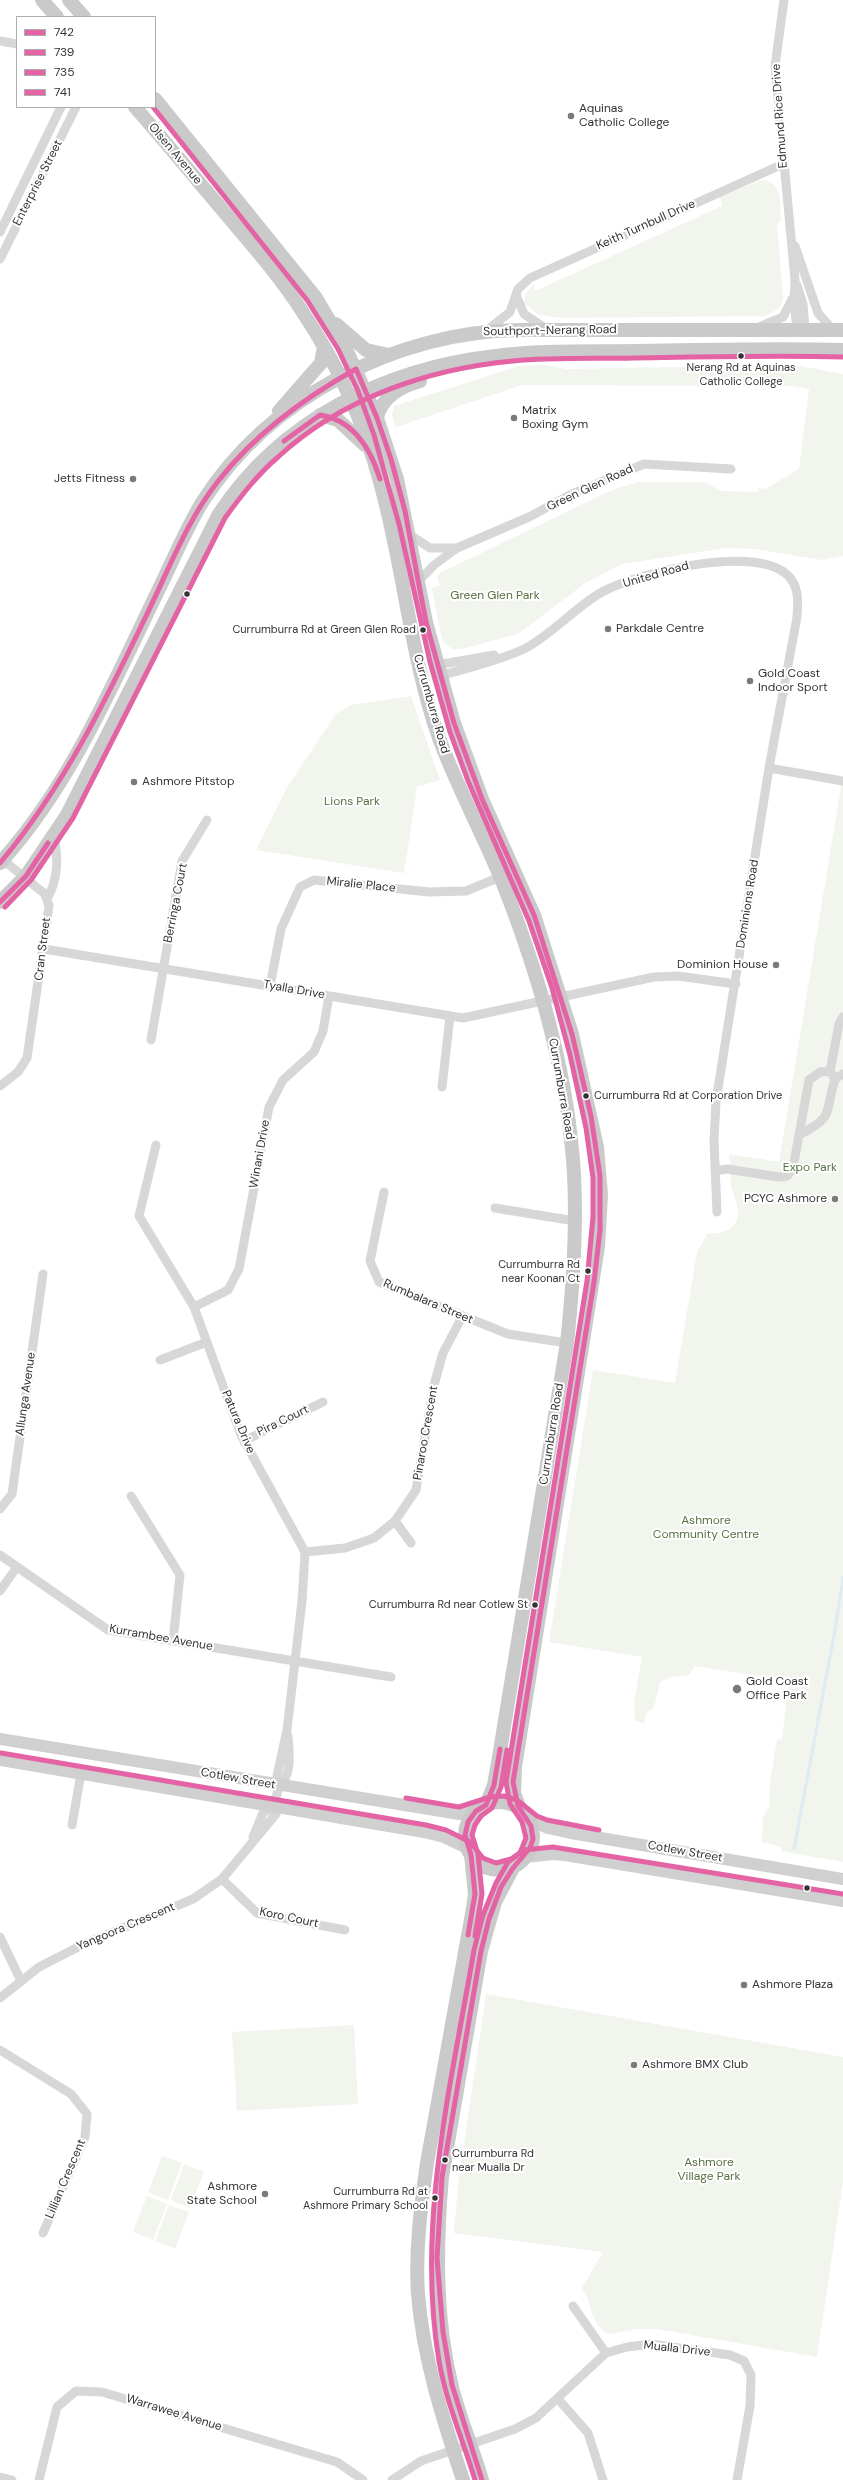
<!DOCTYPE html>
<html>
<head>
<meta charset="utf-8">
<style>
  body { margin:0 }
  #map { position:relative; width:843px; height:2480px; overflow:hidden; background:#fff; font-family:"DM Sans",sans-serif }
  canvas { display:block }
  .legend { position:absolute; left:16px; top:16px; width:140px; height:92px; box-sizing:border-box; background:#fff; border:1px solid #adadad; margin:0; padding:5px 7px; list-style:none; font-size:12px; color:#333 }
  .legend li { display:flex; align-items:center; gap:8px; height:20px }
  .legend b { width:20px; border:1px solid #adadad }
</style>
</head>
<body>
<div id="map">
<canvas width="843" height="2480"></canvas>
<ul class="legend">
<li><b style="height:5px;background:#e463a4"></b>742</li>
<li><b style="height:5px;background:#e463a4"></b>739</li>
<li><b style="height:5px;background:#e463a4"></b>735</li>
<li><b style="height:5px;background:#e463a4"></b>741</li>
</ul>
</div>
<script>
const context = document.querySelector('canvas').getContext('2d');
context.lineJoin = 'round';
function paint(path, color) { context.fillStyle = color; context.fill(path, 'evenodd'); }
function strokePath(path, color, width, dash) { context.strokeStyle = color; context.lineWidth = width; context.lineCap = dash ? 'butt' : 'round'; context.setLineDash(dash || []); context.stroke(path); }
function label(font, color, halo, rows, align = 'center') {
  context.font = font + ' "DM Sans",sans-serif'; context.lineWidth = 4; context.setLineDash([]); context.textBaseline = 'middle'; context.strokeStyle = halo; context.fillStyle = color; for (const [text, x, y, turn = 0] of rows) {
    context.save(); context.translate(x, y); context.rotate((+turn || 0) * Math.PI / 180); context.textAlign = isNaN(turn) ? turn : align; if (halo) context.strokeText(text, 0, 0); context.fillText(text, 0, 0); context.restore();
  }
}
const green = new Path2D(`
  M 762,180 C 783,181 780,204 781,220 L 777,224 L 783,299 L 780,308 L 765,316 L 561,318 L 537,314 L 528,305 L 524,305 L 525,295 L 533,284 L 535,291 L 722,206 L 720,197 Z
  M 546,365 L 566,369 L 795,365 L 843,374 L 843,556 L 822,560 L 755,549 L 726,548 L 622,564 L 584,584 L 518,634 L 462,649 L 453,649 L 445,644 L 441,635 L 432,588 L 440,585 L 437,576 L 442,572 L 612,490 L 639,482 L 704,482 L 721,491 L 758,492 L 758,488 L 765,489 L 799,469 L 809,389 L 792,386 L 522,385 L 396,427 L 392,415 L 394,406 L 397,405 L 519,366 Z
  M 411,696 L 440,780 L 417,787 L 404,873 L 256,850 L 286,789 L 336,714 L 351,705 Z
  M 843,775 L 843,1862 L 781,1851 L 781,1847 L 762,1842 L 763,1818 L 769,1806 L 770,1782 L 777,1740 L 782,1739 L 789,1681 L 695,1666 L 690,1675 L 670,1677 L 660,1682 L 654,1708 L 646,1713 L 644,1724 L 635,1720 L 634,1702 L 642,1657 L 549,1642 L 593,1370 L 675,1383 L 697,1252 L 708,1233 C 722,1235 740,1228 738,1210 C 737,1202 733,1194 731,1186 C 730,1175 730,1164 729,1154 L 779,1162 Z
  M 486,1994 L 843,2057 L 843,2182 L 817,2357 L 657,2329 L 637,2329 L 609,2334 C 590,2326 592,2301 582,2288 L 603,2252 L 454,2233 L 458,2185 Z
  M 354,2025 L 358,2104 L 237,2111 L 232,2032 Z
  M 162,2156 L 182,2163 L 168,2200 L 148,2192 Z
  M 184,2164 L 204,2172 L 190,2208 L 171,2200 Z
  M 147,2196 L 167,2204 L 153,2240 L 133,2232 Z
  M 169,2205 L 189,2212 L 175,2249 L 155,2241 Z`);
const stream = new Path2D(`
  M 794,1849 L 835,1630 L 843,1577`);
const street = new Path2D(`
  M 784,0 L 775,66 L 795,280 L 794,301 L 797,330
  M 0,41 L 17,44
  M 0,232 L 61,107
  M 795,246 L 818,313 L 833,330
  M 0,259 L 76,107
  M 797,285 L 803,304 L 805,330
  M 516,295 L 524,314 L 545,328
  M 761,326 L 783,317 L 792,299
  M 485,332 L 510,312 L 518,289 L 530,278 L 783,164
  M 410,535 L 430,548 L 456,548
  M 418,582 L 434,565 L 457,548 L 529,517 L 570,495 L 644,464 L 731,469
  M 437,665 L 494,655
  M 440,676 C 468,668 498,661 524,649 C 553,634 574,608 602,592 C 637,573 762,541 791,579 C 799,590 798,603 797,617 L 769,768 L 716,1101 L 714,1141 L 717,1212
  M 769,768 L 843,781
  M 48,897 C 58,879 59,855 53,835
  M 44,949 L 463,1018 L 654,977 L 678,976 L 736,984
  M 270,986 L 281,929 L 300,887 L 314,880 L 429,892 L 466,891 L 500,877
  M 843,1017 L 839,1024 L 830,1071 L 835,1079 L 843,1074
  M 151,1040 L 182,861 L 207,820
  M 0,1086 L 18,1072 L 27,1058 L 49,906 L 45,894 L 3,860
  M 442,1087 L 450,1016
  M 799,1135 C 836,1116 824,1113 835,1079
  M 715,1171 L 727,1169 L 779,1177 L 787,1176 L 792,1170 L 795,1157 L 809,1080 L 820,1072 L 830,1071
  M 384,1192 L 370,1261 L 379,1282 L 508,1334 L 567,1343
  M 495,1208 L 575,1221
  M 194,1307 L 228,1290 L 239,1269 L 269,1107 L 283,1080 L 314,1052 L 323,1031 L 329,996
  M 160,1360 L 207,1342
  M 244,1441 L 323,1402
  M 131,1496 L 180,1575 L 173,1641
  M 0,1509 L 12,1494 L 43,1274
  M 395,1521 L 411,1543
  M 305,1552 L 345,1548 L 374,1538 L 395,1521 L 416,1490 L 434,1385 L 443,1353 L 462,1317
  M 0,1555 L 108,1630 L 391,1677
  M 0,1591 L 17,1567
  M 279,1786 C 293,1774 289,1753 288,1736
  M 72,1825 L 81,1773
  M 253,1837 L 263,1813 L 274,1806
  M 222,1879 L 257,1913 L 345,1930
  M 0,1937 L 21,1981
  M 0,1998 L 39,1967 L 84,1944 L 193,1899 L 222,1879 L 276,1814 L 274,1806 L 279,1786 L 277,1776 L 287,1730 L 302,1601 L 305,1552 L 241,1435 L 194,1307 L 139,1216 L 156,1145
  M 0,2050 L 71,2094 L 87,2114 L 85,2137 L 43,2233
  M 573,2306 L 606,2353
  M 558,2399 L 588,2433 L 603,2480
  M 0,2477 L 12,2480
  M 39,2480 L 57,2407 L 76,2391 L 102,2392 L 337,2462 L 363,2480
  M 392,2480 L 421,2461 L 515,2429 L 536,2418 L 606,2353 L 627,2347 L 651,2344 L 730,2355 L 744,2361 L 751,2375 L 750,2406 L 737,2480`);
const secondary = new Path2D(`
  M 0,1739 L 423,1808 L 459,1814 L 476,1811
  M 0,1760 L 424,1832 L 444,1837 L 467,1848
  M 528,1819 L 548,1828 L 571,1833 L 843,1879
  M 526,1857 L 553,1854 L 565,1855 L 843,1901`);
const primary = new Path2D(`
  M 42,0 L 57,17
  M 69,0 L 84,17
  M 155,99 L 316,298 L 345,347 L 377,418 L 397,479 L 426,622 L 454,723 L 482,799 L 534,915 L 572,1034 L 597,1147 L 601,1195 L 598,1247 L 515,1767 L 514,1793 L 520,1809
  M 135,107 C 169,146 202,186 236,226 C 259,253 282,280 302,311 C 336,362 364,422 380,482 C 404,567 410,655 439,738 C 457,787 482,832 502,881 C 539,974 568,1073 574,1174 C 577,1231 573,1287 567,1343 L 498,1763 L 494,1785 L 486,1805
  M 336,324 L 366,350 L 389,355
  M 279,411 L 321,363 L 324,347
  M 320,415 L 338,420 L 365,445
  M 377,418 C 381,397 402,386 420,381
  M 0,863 C 70,786 112,686 157,593 C 172,563 185,530 203,501 C 270,397 396,332 519,330 L 843,330
  M 0,902 L 26,876 L 67,815 L 219,514 C 281,420 386,368 496,356 C 542,350 589,352 635,351 C 705,350 774,348 843,350
  M465 1836a34 34 0 1 1 68 0a34 34 0 1 1-68 0Z
  M 463,2480 C 443,2419 423,2358 418,2294 C 415,2250 421,2206 427,2163 L 473,1908 L 475,1894 L 471,1855
  M 482,2480 C 473,2449 460,2419 452,2387 C 435,2319 436,2247 442,2177 L 481,1951 L 495,1902 L 514,1866`);
const bus1 = new Path2D(`
  M 284,441 L 320,415 C 354,420 371,450 380,479
  M 0,863 C 63,788 105,702 147,614 C 169,569 187,520 219,480 C 256,433 304,398 356,369 L 377,418 L 391,459 L 405,511 L 426,622 L 454,723 L 482,799 L 534,915 L 572,1034 L 591,1116 L 600,1176 L 600,1230 L 594,1282 L 513,1782 L 518,1806 L 531,1826 L 533,1839 L 530,1848 L 513,1868 L 501,1887 L 489,1919 L 481,1951 L 442,2177 L 437,2258 L 443,2332 L 452,2385 L 482,2480
  M 0,902 L 26,876 L 48,843
  M 468,1935 L 475,1894 L 471,1855 L 465,1835 L 468,1822 L 476,1811 L 486,1805 L 494,1785 L 500,1749`);
const bus2 = new Path2D(`
  M 153,107 L 307,300 L 338,349 L 358,391 L 374,435 L 399,524 L 430,662 L 450,732 L 468,781 L 529,921 L 552,988 L 570,1055 L 586,1128 L 593,1178 L 593,1217 L 587,1281 L 506,1782 L 510,1804 L 522,1822 L 526,1838 L 520,1853 L 508,1862 L 496,1883 L 483,1915 L 474,1950 C 451,2086 416,2223 439,2361 C 446,2402 463,2440 475,2480
  M 475,1936 L 482,1894 L 478,1854 L 472,1835 L 475,1825 L 481,1816 L 492,1808 L 501,1787 L 507,1750`);
const bus3 = new Path2D(`
  M 5,907 L 31,880 L 73,818 L 225,518 C 241,496 257,475 278,457 C 342,398 428,369 513,361 C 554,357 594,359 634,358 C 704,357 773,355 843,357`);
const bus4 = new Path2D(`
  M 1,1753 L 426,1825 L 446,1830 L 470,1842 L 483,1858 L 496,1863 L 511,1859 L 524,1850 L 553,1847 L 843,1894
  M 406,1798 L 459,1807 L 490,1797 L 504,1796 L 517,1800 L 537,1816 L 547,1820 L 599,1830`);
const markers = [
  [571,116,4,"#7a7a7a"],
  [741,356,3.5,"#333"],
  [514,418,4,"#7a7a7a"],
  [133,479,4,"#7a7a7a"],
  [187,594,3.5,"#333"],
  [608,629,4,"#7a7a7a"],
  [423,630,3.5,"#333"],
  [750,681,4,"#7a7a7a"],
  [134,782,4,"#7a7a7a"],
  [776,965,4,"#7a7a7a"],
  [586,1096,3.5,"#333"],
  [835,1199,4,"#7a7a7a"],
  [588,1271,3.5,"#333"],
  [535,1605,3.5,"#333"],
  [737,1689,5,"#7a7a7a"],
  [807,1888,3.5,"#333"],
  [744,1985,4,"#7a7a7a"],
  [634,2065,4,"#7a7a7a"],
  [445,2160,3.5,"#333"],
  [265,2194,4,"#7a7a7a"],
  [435,2198,3.5,"#333"]
];
const busNames = [
  ["Nerang Rd at Aquinas",741,368,"center"],
  ["Catholic College",741,382,"center"],
  ["Currumburra Rd at Green Glen Road",416,630],
  ["Currumburra Rd at Corporation Drive",594,1096,"left"],
  ["Currumburra Rd",580,1265],
  ["near Koonan Ct",580,1279],
  ["Currumburra Rd near Cotlew St",528,1605],
  ["Currumburra Rd",452,2154,"left"],
  ["near Mualla Dr",452,2168,"left"],
  ["Currumburra Rd at",428,2192],
  ["Ashmore Primary School",428,2206]
];
const poiNames = [
  ["Aquinas",579,109],
  ["Catholic College",579,123],
  ["Matrix",522,411],
  ["Boxing Gym",522,425],
  ["Jetts Fitness",125,479,"right"],
  ["Parkdale Centre",616,629],
  ["Gold Coast",758,674],
  ["Indoor Sport",758,688],
  ["Ashmore Pitstop",142,782],
  ["Dominion House",768,965,"right"],
  ["PCYC Ashmore",827,1199,"right"],
  ["Gold Coast",746,1682],
  ["Office Park",746,1696],
  ["Ashmore Plaza",752,1985],
  ["Ashmore BMX Club",642,2065],
  ["Ashmore",257,2187,"right"],
  ["State School",257,2201,"right"]
];
const streetNames = [
  ["Edmund Rice Drive",780,116,-94],
  ["Olsen Avenue",175,154,50],
  ["Enterprise Street",38,183,-63],
  ["Keith Turnbull Drive",646,225,-24],
  ["Southport-Nerang Road",550,331,-1],
  ["Green Glen Road",590,488,-25],
  ["United Road",656,575,-16],
  ["Currumburra Road",431,704,74],
  ["Miralie Place",361,885,6],
  ["Berringa Court",176,903,-79],
  ["Dominions Road",748,904,-81],
  ["Cran Street",43,949,-83],
  ["Tyalla Drive",294,990,10],
  ["Currumburra Road",561,1089,80],
  ["Winani Drive",260,1154,-80],
  ["Rumbalara Street",428,1302,23],
  ["Allunga Avenue",26,1394,-82],
  ["Pira Court",283,1421,-26],
  ["Patura Drive",238,1422,67],
  ["Pinaroo Crescent",426,1433,-80],
  ["Currumburra Road",552,1434,-81],
  ["Kurrambee Avenue",161,1638,10],
  ["Cotlew Street",238,1779,10],
  ["Cotlew Street",685,1852,10],
  ["Koro Court",289,1918,12],
  ["Yangoora Crescent",126,1927,-23],
  ["Lillian Crescent",66,2179,-67],
  ["Mualla Drive",677,2349,6],
  ["Warrawee Avenue",174,2413,17]
];
const parkNames = [
  ["Green Glen Park",495,596],
  ["Lions Park",352,802],
  ["Expo Park",810,1168],
  ["Ashmore",706,1521],
  ["Community Centre",706,1535],
  ["Ashmore",709,2163],
  ["Village Park",709,2177]
];
paint(green, '#f1f5ed');
strokePath(stream, '#ddebf3', 3);
strokePath(street, '#d7d7d7', 9);
strokePath(secondary, '#d0d0d0', 12);
strokePath(primary, '#cacaca', 14);
strokePath(bus1, '#e463a4', 5);
strokePath(bus2, '#e463a4', 5);
strokePath(bus3, '#e463a4', 5);
strokePath(bus4, '#e463a4', 5);
for (const [x, y, r, color] of markers) { const dot = new Path2D(); dot.arc(x, y, r, 0, 2 * Math.PI); context.fillStyle = color; context.fill(dot); strokePath(dot, '#fff', 1.5); }
label('11px', '#333', '#fff', busNames, 'right');
label('12px', '#333', '#fff', poiNames, 'left');
label('12px', '#333', '#fff', streetNames);
label('12px', '#56703f', '#fff', parkNames);
</script>
</body>
</html>
